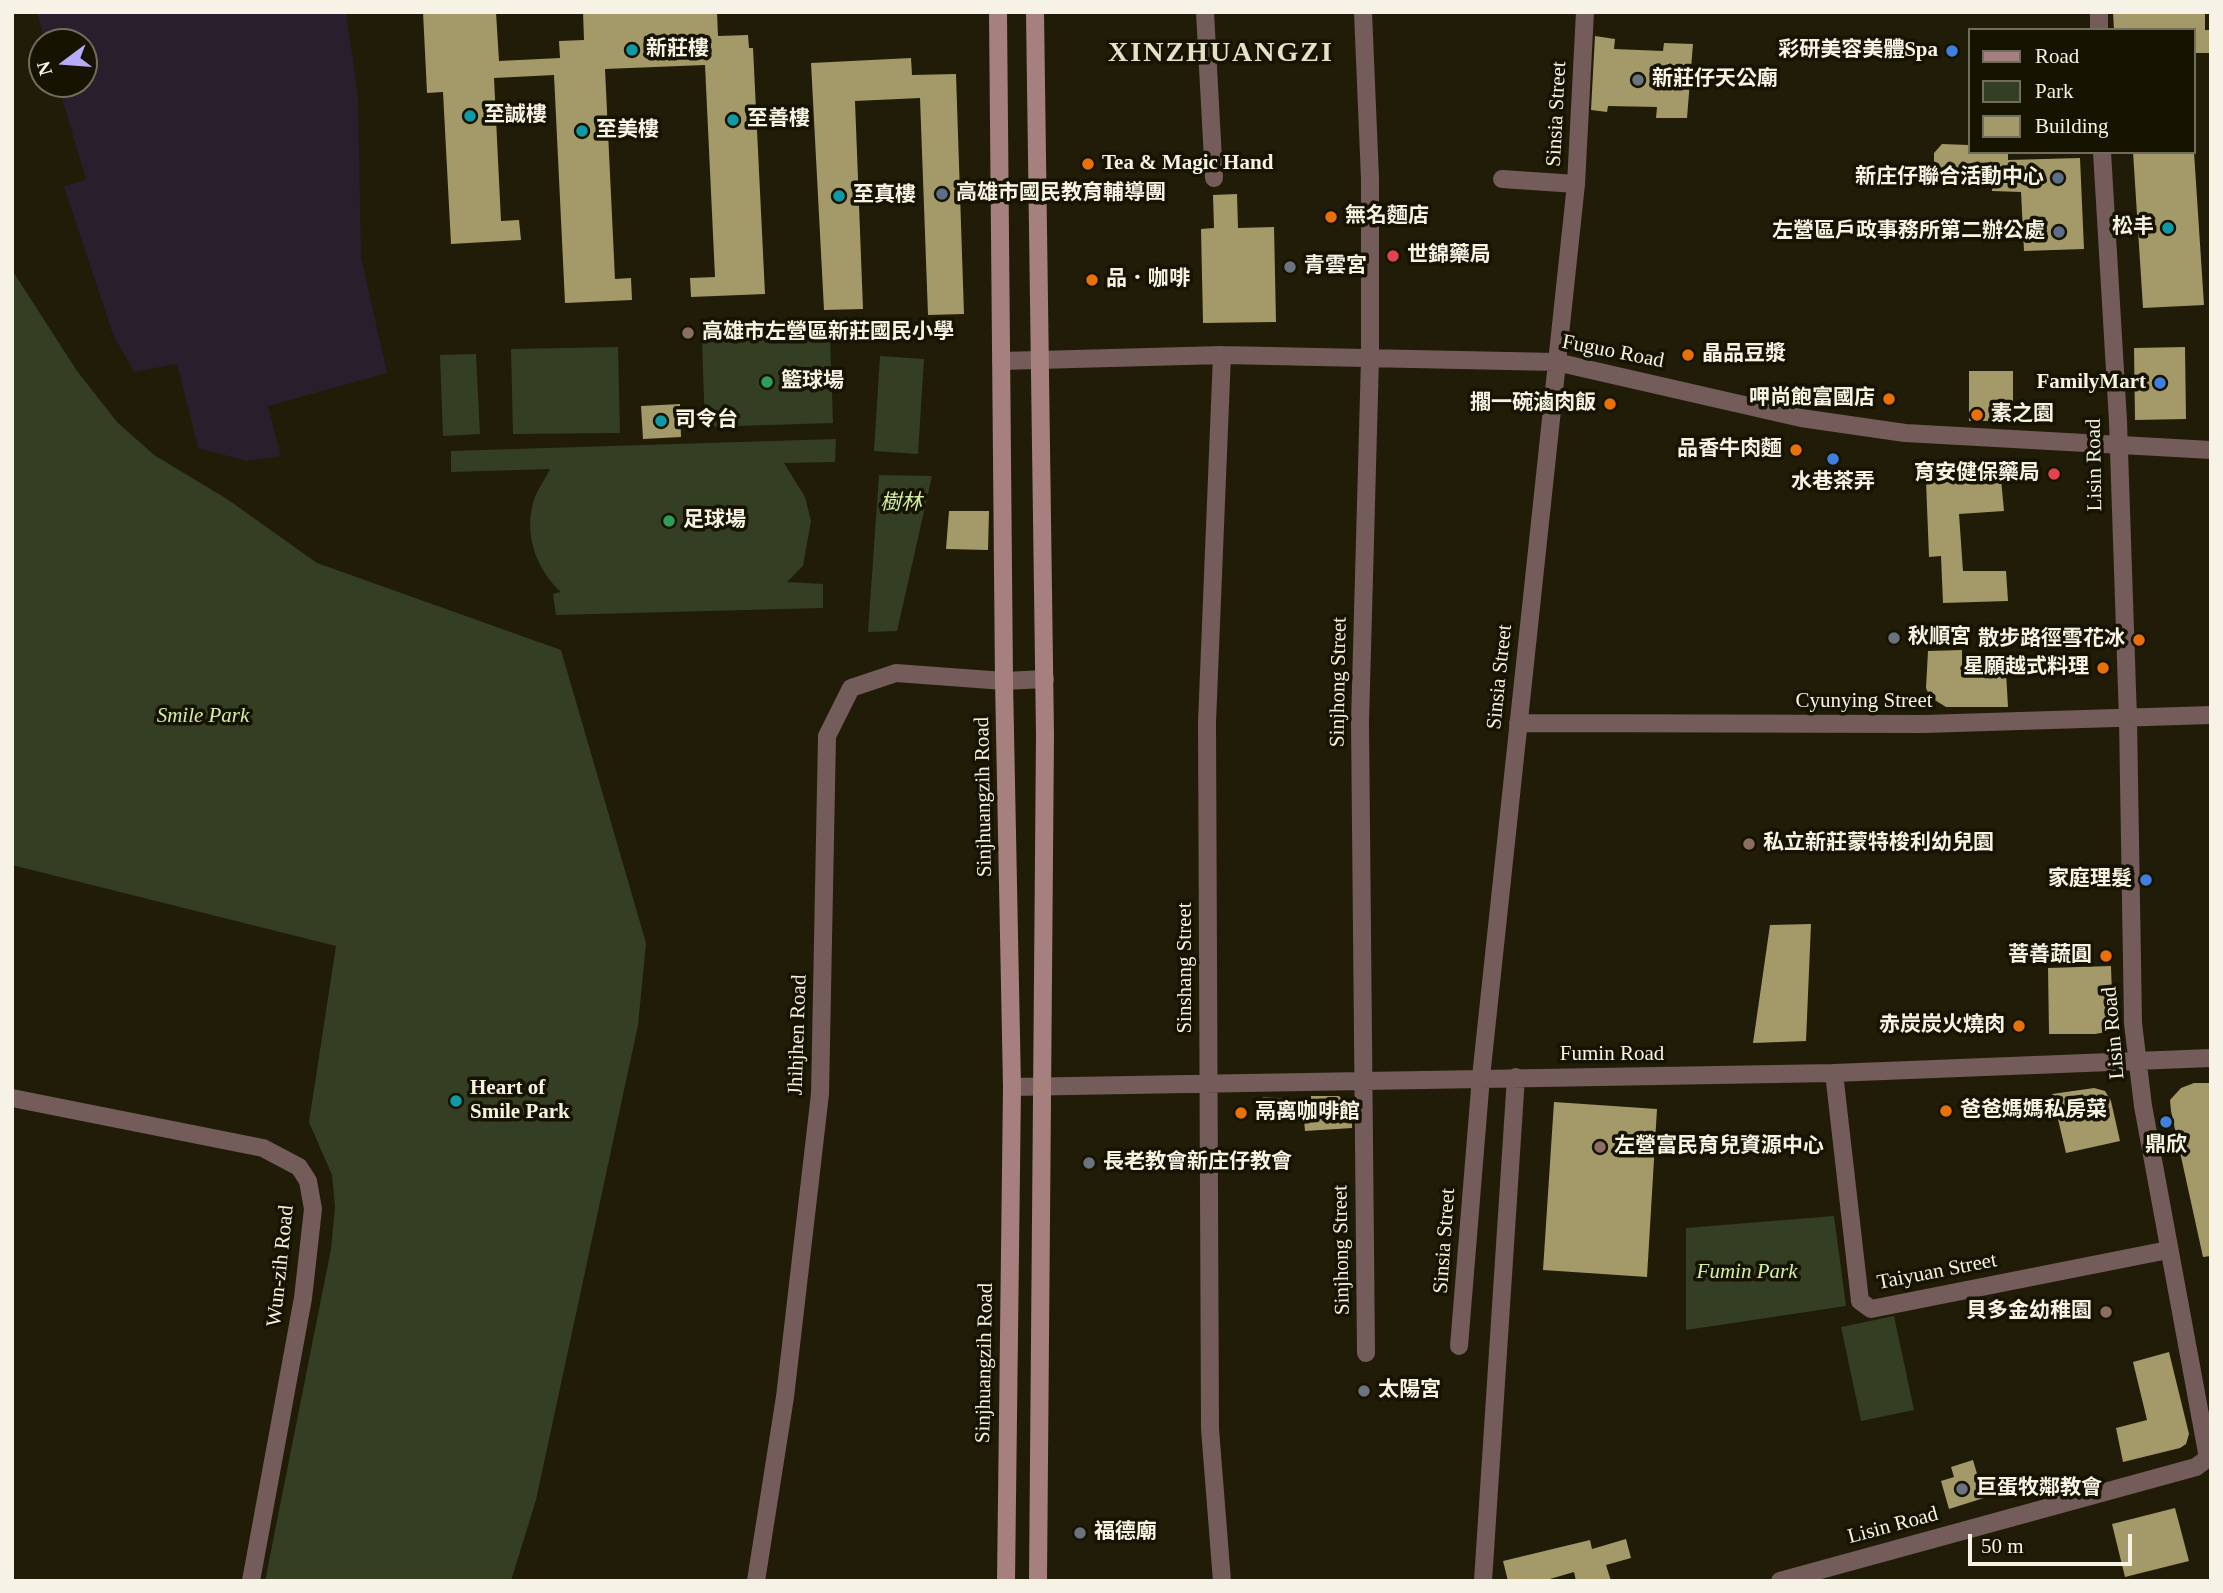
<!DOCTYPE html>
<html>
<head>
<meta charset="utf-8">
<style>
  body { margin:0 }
  #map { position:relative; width:2223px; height:1593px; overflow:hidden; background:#201c07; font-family:"Times New Roman",serif }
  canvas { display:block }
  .frame { position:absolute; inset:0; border:14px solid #f6f3e6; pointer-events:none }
  .legend { position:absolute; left:1968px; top:28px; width:228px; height:126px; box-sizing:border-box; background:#171301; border:2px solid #706d5d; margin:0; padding:9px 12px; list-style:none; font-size:21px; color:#f6f3e6 }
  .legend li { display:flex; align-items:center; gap:14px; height:35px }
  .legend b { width:35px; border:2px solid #706d5d }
  .north { position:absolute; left:28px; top:28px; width:70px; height:70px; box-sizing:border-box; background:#171301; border:2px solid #706d5d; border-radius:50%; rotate:254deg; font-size:19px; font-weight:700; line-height:28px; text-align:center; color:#f6f3e6 }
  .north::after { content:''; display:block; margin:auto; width:24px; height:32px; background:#b6acf8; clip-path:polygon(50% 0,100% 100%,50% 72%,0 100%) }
  .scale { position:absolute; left:1968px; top:1534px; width:164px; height:32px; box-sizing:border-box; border:4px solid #f6f3e6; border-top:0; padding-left:9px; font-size:21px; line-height:24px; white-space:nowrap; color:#f6f3e6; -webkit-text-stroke:5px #171301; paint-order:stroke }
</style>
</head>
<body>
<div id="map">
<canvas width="2223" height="1593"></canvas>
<div class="frame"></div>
<ul class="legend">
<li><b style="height:9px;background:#a5807e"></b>Road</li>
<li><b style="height:19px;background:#343e23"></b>Park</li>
<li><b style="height:19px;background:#a49968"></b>Building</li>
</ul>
<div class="north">N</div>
<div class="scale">50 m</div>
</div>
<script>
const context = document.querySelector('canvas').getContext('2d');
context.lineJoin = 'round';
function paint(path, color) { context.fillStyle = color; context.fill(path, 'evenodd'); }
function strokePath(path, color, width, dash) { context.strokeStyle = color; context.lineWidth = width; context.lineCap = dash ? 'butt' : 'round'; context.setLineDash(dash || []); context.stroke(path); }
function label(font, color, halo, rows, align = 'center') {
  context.font = font + ' "Times New Roman","Noto Sans TC",serif'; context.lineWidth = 7; context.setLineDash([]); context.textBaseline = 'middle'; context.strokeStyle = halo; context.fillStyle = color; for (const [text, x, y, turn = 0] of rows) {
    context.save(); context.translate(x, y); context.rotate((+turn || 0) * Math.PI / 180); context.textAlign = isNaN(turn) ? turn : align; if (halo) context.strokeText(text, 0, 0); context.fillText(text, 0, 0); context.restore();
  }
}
const industrial = new Path2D(`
  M 37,12 L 346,12 L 358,96 L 361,257 L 387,373 L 268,406 L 281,456 L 246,461 L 198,448 L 177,364 L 134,372 L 113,335 L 64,186 L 86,180 L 58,84 L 84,84 L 84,42 L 45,42 Z`);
const green = new Path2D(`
  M 12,270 L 77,371 L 117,422 L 154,455 L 227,499 L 317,563 L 561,650 L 646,943 L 638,1025 L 536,1500 L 511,1581 L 265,1581 L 331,1249 L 335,1207 L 332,1175 L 309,1122 L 336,946 L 12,865 Z
  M 830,338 L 833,423 L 705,427 L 702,342 Z
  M 618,347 L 620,433 L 513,434 L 511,349 Z
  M 476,354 L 480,434 L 443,436 L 440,355 Z
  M 880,356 L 924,359 L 918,454 L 874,451 Z
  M 836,439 L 835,462 L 784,463 L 805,497 L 811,521 L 803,566 L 787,582 L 823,584 L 823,608 L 556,615 L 553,594 L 561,592 C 537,570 524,536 533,503 C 536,491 545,480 550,469 L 451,472 L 451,451 Z
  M 879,475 L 932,476 L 897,631 L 868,632 Z
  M 1834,1216 L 1846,1306 L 1686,1330 L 1686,1228 Z
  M 1894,1316 L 1914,1410 L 1861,1421 L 1841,1327 Z`);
const building = new Path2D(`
  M 423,12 L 496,12 L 499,61 L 560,58 L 559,41 L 584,40 L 583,12 L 717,12 L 718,36 L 748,35 L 749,48 L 753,48 L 765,294 L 691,297 L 690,278 L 715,277 L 705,65 L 605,69 L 615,279 L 631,278 L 632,300 L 565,303 L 554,75 L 494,78 L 501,221 L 519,220 L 521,240 L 451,244 L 443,92 L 427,93 Z
  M 2113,12 L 2205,12 L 2205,30 L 2114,30 Z
  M 2193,30 L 2211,30 L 2211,53 L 2193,53 Z
  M 1595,36 L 1615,39 L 1614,49 L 1663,51 L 1664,43 L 1693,44 L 1687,118 L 1656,118 L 1657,107 L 1608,106 L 1607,112 L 1591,110 Z
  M 911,58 L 912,75 L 956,74 L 964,314 L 928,315 L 920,98 L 855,101 L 863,309 L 824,310 L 811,63 Z
  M 1942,144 L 1969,145 L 1969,152 L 2008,152 L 2008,160 L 2080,158 L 2084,249 L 2024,251 L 2021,192 L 1992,191 L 1992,176 L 1934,173 L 1934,153 Z
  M 2133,152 L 2194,152 L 2204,305 L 2143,308 Z
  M 1237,194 L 1238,228 L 1274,227 L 1276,322 L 1203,323 L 1201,229 L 1214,228 L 1213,195 Z
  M 2185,347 L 2186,419 L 2135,420 L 2134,348 Z
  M 1969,371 L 2013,371 L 2013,421 L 1969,421 Z
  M 680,404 L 681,437 L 643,439 L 641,406 Z
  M 2000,468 L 2004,511 L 1959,514 L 1963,571 L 2006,571 L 2008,601 L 1943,603 L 1941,556 L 1929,557 L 1926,481 L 1929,473 L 1937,469 Z
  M 949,511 L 989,511 L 988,550 L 946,549 Z
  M 1962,650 L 1962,673 L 2006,672 L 2008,707 L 1946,707 L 1930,697 L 1926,688 L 1928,651 Z
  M 1811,924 L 1806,1041 L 1753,1043 L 1770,925 Z
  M 2111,966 L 2113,1025 L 2106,1032 L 2095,1034 L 2049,1034 L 2048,968 Z
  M 2194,1083 L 2211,1083 L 2211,1256 L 2203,1257 L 2171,1111 L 2170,1100 L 2181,1088 Z
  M 2094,1088 L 2105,1091 L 2111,1101 L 2120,1141 L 2066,1153 L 2052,1094 Z
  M 1311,1096 L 1339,1096 L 1352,1110 L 1352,1128 L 1305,1131 L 1304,1120 L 1259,1116 L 1263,1097 L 1311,1100 Z
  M 1554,1102 L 1657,1109 L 1647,1277 L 1543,1270 Z
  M 2169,1352 L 2189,1434 L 2186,1444 L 2180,1448 L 2123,1462 L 2116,1428 L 2147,1420 L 2133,1362 Z
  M 1973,1460 L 1984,1498 L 1949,1509 L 1941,1481 L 1954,1477 L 1951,1467 Z
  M 2175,1508 L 2189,1561 L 2125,1577 L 2112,1524 Z
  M 1626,1539 L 1631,1558 L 1606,1565 L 1611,1581 L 1576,1581 L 1574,1572 L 1543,1581 L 1508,1581 L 1503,1561 L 1590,1540 L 1592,1549 Z`);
const street = new Path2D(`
  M 1205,12 L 1214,178
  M 1363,12 L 1370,179 L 1370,358 L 1360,722 L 1366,1353
  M 2099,12 L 2099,30
  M 1502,179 L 1576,184
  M 1222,355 L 1207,722 L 1210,1429 L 1222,1581
  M 1001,361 L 1222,355 L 1556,362 L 1801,418 L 1905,433 L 2211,450
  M 1518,723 L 1924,724 L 2211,715
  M 1834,1073 L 1860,1301 L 1871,1309 L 2168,1250
  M 1012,1087 L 1834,1073 L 2211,1058
  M 12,1098 L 263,1148 L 299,1167 L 308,1181 L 313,1209 L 303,1298 L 251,1581
  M 1459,1346 L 1481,1077 L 1576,184 L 1585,12
  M 756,1581 L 785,1397 L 820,1094 L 827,736 L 851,688 L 896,673 L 1004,681 L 1045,679
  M 1483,1581 L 1516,1077
  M 1780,1581 L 2196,1467 L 2208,1458 L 2143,1106 L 2133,1023 L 2128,719 L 2118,421 L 2102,152`);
const secondary = new Path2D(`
  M 998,12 L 1004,681 L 1012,1087 L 1006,1581
  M 1035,12 L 1045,735 L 1038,1581`);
const markers = [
  [632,50,7,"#0f9aa8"],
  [1952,51,7,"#3f7fe0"],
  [1638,80,7,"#6b7280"],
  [470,116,7,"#0f9aa8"],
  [733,120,7,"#0f9aa8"],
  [582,131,7,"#0f9aa8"],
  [1088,164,7,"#e8710a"],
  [2058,178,7,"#5c6f8a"],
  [942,194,7,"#5c6f8a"],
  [839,196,7,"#0f9aa8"],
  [1331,217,7,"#e8710a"],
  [2168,228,7,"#0f9aa8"],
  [2059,232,7,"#5c6f8a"],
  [1393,256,7,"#e0444e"],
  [1290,267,7,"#6b7280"],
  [1092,280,7,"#e8710a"],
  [688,333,7,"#8d6e63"],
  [1688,355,7,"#e8710a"],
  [767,382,7,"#2e9e5b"],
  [2160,383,7,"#3f7fe0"],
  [1889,399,7,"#e8710a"],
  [1610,404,7,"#e8710a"],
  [1977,415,7,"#e8710a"],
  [661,421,7,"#0f9aa8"],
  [1796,450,7,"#e8710a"],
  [1833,459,7,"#3f7fe0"],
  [2054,474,7,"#e0444e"],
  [669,521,7,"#2e9e5b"],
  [1894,638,7,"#6b7280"],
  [2139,640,7,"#e8710a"],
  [2103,668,7,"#e8710a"],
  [1749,844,7,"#8d6e63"],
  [2146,880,7,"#3f7fe0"],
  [2106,956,7,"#e8710a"],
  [2019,1026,7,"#e8710a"],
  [456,1101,7,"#0f9aa8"],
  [1946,1111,7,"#e8710a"],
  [1241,1113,7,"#e8710a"],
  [2166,1122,7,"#3f7fe0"],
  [1600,1147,7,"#8d6e63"],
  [1089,1163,7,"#6b7280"],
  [2106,1312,7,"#8d6e63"],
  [1364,1391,7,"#6b7280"],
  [1962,1489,7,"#6b7280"],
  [1080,1533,7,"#6b7280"]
];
const poiNames = [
  ["新莊樓",646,50],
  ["彩研美容美體Spa",1938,51,"right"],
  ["新莊仔天公廟",1652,80],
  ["至誠樓",484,116],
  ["至善樓",747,120],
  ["至美樓",596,131],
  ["Tea & Magic Hand",1102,164],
  ["新庄仔聯合活動中心",2044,178,"right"],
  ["高雄市國民教育輔導團",956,194],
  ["至真樓",853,196],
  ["無名麵店",1345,217],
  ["松丰",2154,228,"right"],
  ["左營區戶政事務所第二辦公處",2045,232,"right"],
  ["世錦藥局",1407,256],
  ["青雲宮",1304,267],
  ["品．咖啡",1106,280],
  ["高雄市左營區新莊國民小學",702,333],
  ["晶品豆漿",1702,355],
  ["籃球場",781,382],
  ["FamilyMart",2146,383,"right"],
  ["呷尚飽富國店",1875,399,"right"],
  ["擱一碗滷肉飯",1596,404,"right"],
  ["素之園",1991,415],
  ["司令台",675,421],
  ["品香牛肉麵",1782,450,"right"],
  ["育安健保藥局",2040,474,"right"],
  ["水巷茶弄",1833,483,"center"],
  ["足球場",683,521],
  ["秋順宮",1908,638],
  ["散步路徑雪花冰",2125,640,"right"],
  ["星願越式料理",2089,668,"right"],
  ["私立新莊蒙特梭利幼兒園",1763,844],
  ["家庭理髮",2132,880,"right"],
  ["菩善蔬圓",2092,956,"right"],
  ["赤炭炭火燒肉",2005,1026,"right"],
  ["Heart of",470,1089],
  ["Smile Park",470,1113],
  ["爸爸媽媽私房菜",1960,1111],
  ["鬲离咖啡館",1255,1113],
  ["鼎欣",2166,1146,"center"],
  ["左營富民育兒資源中心",1614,1147],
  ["長老教會新庄仔教會",1103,1163],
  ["貝多金幼稚園",2092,1312,"right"],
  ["太陽宮",1378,1391],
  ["巨蛋牧鄰教會",1976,1489],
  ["福德廟",1094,1533]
];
const streetNames = [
  ["Sinsia Street",1557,114,-87],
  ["Fuguo Road",1613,352,11],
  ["Lisin Road",2095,465,-91],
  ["Sinsia Street",1500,677,-84],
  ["Sinjhong Street",1339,682,-89],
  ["Cyunying Street",1864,701],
  ["Sinjhuangzih Road",984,797,-91],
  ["Sinshang Street",1185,968,-90],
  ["Lisin Road",2114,1033,-95],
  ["Jhihjhen Road",798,1035,-88],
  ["Fumin Road",1612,1054],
  ["Sinsia Street",1445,1241,-86],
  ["Sinjhong Street",1342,1250,-91],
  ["Wun-zih Road",281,1266,-84],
  ["Taiyuan Street",1937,1272,-11],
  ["Sinjhuangzih Road",985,1363,-89],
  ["Lisin Road",1893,1526,-15]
];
const parkNames = [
  ["樹林",901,503],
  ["Smile Park",203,716],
  ["Fumin Park",1747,1272]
];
const districtNames = [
  ["XINZHUANGZI",1221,54]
];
paint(industrial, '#291e2c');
paint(green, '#343e23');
paint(building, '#a49968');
strokePath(street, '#735c5a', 18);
strokePath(secondary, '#a5807e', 18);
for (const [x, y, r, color] of markers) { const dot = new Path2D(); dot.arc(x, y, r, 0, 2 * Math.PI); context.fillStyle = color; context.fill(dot); strokePath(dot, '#171301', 2.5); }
label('bold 21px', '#f6f3e6', '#171301', poiNames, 'left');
label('21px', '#f6f3e6', '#171301', streetNames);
label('italic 21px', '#d3eea6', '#171301', parkNames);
context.letterSpacing = '2px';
label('bold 28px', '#e6e0c6', '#171301', districtNames);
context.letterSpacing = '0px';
</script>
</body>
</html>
